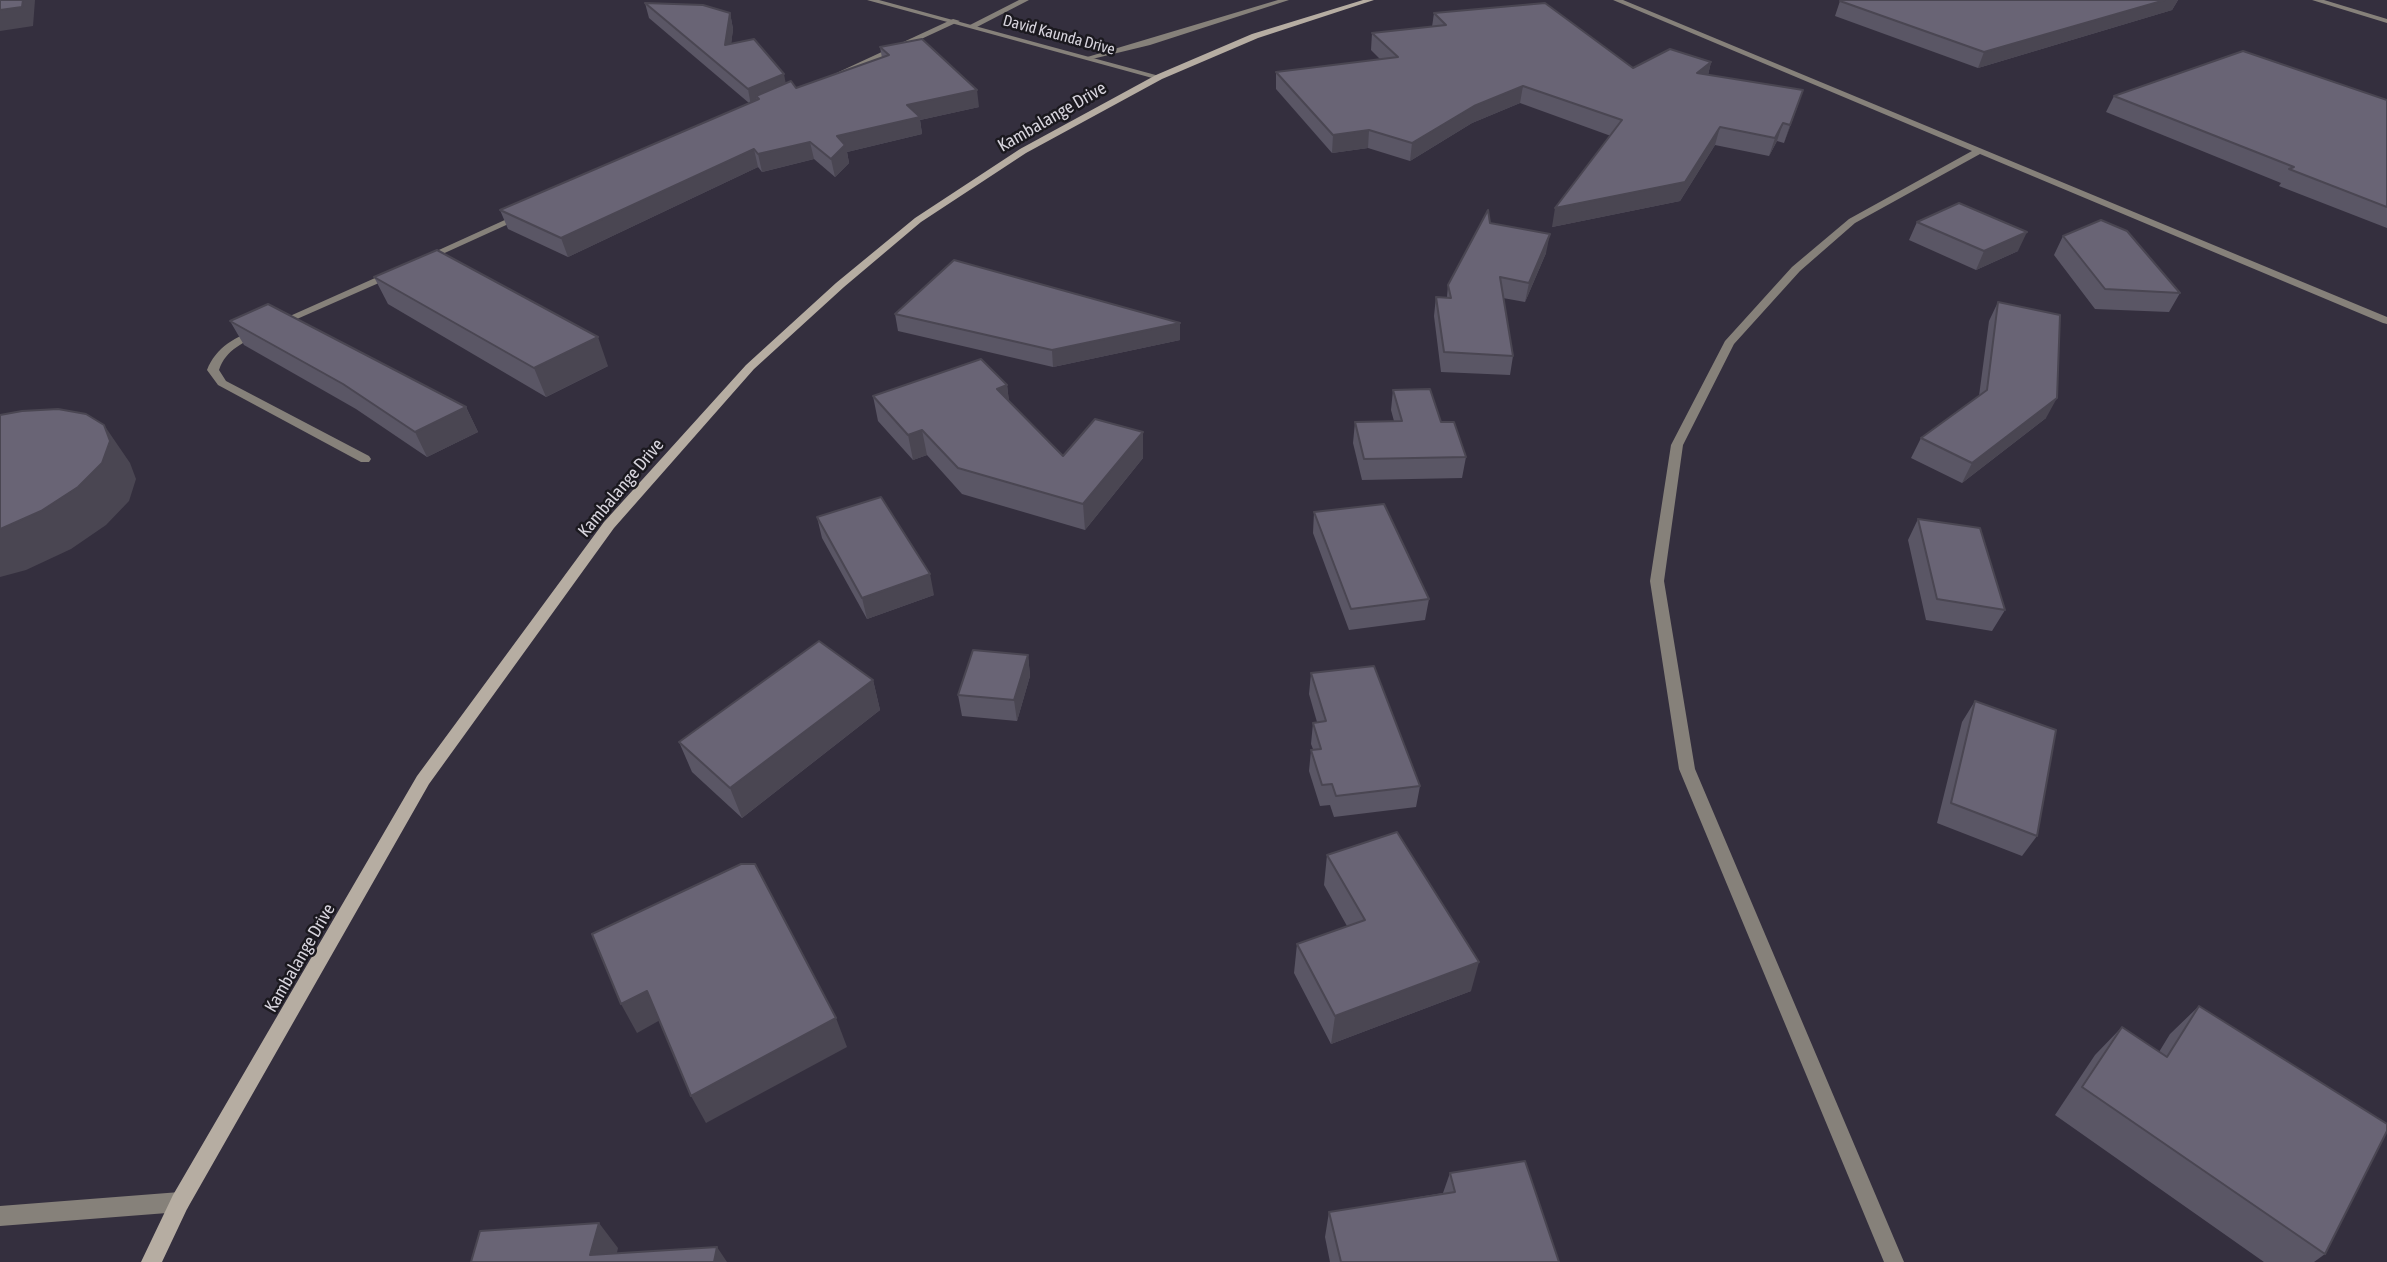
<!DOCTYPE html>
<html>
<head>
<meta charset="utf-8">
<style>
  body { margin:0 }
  canvas { display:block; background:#342f3e }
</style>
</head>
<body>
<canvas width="2387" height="1262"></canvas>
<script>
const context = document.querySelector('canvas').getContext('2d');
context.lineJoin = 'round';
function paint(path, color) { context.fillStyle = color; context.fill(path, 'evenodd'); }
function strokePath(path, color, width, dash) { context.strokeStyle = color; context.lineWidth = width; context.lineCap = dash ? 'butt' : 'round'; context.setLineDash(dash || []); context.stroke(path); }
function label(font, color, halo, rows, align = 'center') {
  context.font = font + ' "Asap Condensed",sans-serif'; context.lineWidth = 5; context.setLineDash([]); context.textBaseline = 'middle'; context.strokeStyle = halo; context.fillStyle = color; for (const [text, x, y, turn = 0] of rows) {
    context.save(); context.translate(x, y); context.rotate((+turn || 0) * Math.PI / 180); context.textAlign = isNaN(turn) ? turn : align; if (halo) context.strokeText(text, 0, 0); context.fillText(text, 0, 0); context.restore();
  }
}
const lane = new Path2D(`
  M 1019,0 L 1029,0 L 975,28 L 968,26 Z
  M 1278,0 L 1289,0 L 1150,45 L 1088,60 L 1084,58 Z
  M 953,19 L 960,21 L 837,78 L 830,76 Z
  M 518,214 L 526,216 L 427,261 L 419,259 Z
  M 393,270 L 398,273 L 397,275 L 281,326 L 277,327 L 272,324 Z
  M 259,329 L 263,330 L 263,334 C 244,342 226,349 219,370 L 226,381 L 369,456 L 371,459 L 369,462 L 361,462 L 218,385 L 207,370 C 216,347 236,336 259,329 Z`);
const street = new Path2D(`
  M 867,0 L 879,0 L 1163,77 L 1156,79 Z
  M 1613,0 L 1623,0 L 2387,317 L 2387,324 L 2383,323 L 1980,154 L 1855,223 L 1800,271 L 1734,344 L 1683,445 L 1664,581 L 1695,769 L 1904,1262 L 1884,1262 L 1679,769 L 1650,581 L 1671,445 L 1725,341 L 1792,267 L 1849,219 L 1972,151 Z
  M 2312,0 L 2324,0 L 2387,19 L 2387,23 Z
  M 180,1192 L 187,1195 L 190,1202 L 187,1209 L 180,1212 L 0,1226 L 0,1206 Z`);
const secondary = new Path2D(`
  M 1363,0 L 1374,0 L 1258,38 L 1162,79 L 1026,153 L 921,222 L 844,287 L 754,369 L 614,528 L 429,784 L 187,1209 L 162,1262 L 141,1262 L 173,1195 L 417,776 L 604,522 L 746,365 L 836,283 L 915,218 L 1020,149 L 1156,75 L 1252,34 Z`);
const wall = new Path2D(`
  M 1843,0 L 2178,0 L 2172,10 L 1978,68 L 1835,16 L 1840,1 Z
  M 645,3 L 730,13 L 733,29 L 731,44 L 786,83 L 796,88 L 882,58 L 880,47 L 979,107 L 920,120 L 922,134 L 847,152 L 849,163 L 835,177 L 814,159 L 762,172 L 758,167 L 568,257 L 508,229 L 500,210 L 749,103 L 649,18 Z
  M 1434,13 L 1633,68 L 1711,62 L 1708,75 L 1803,90 L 1784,143 L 1777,141 L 1769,156 L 1715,145 L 1680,201 L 1552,227 L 1611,136 L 1520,103 L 1472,123 L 1410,161 L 1368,148 L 1332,153 L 1276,89 L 1276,72 L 1381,60 L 1371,50 L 1372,33 L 1432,27 Z
  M 2114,96 L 2387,100 L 2387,228 L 2279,186 L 2281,183 L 2106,112 Z
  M 1917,222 L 2018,251 L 1976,270 L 1909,240 Z
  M 1490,223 L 1546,253 L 1525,302 L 1503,298 L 1513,356 L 1510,375 L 1441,372 L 1434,316 L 1436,297 L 1447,297 L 1448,285 Z
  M 2063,236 L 2180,293 L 2169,312 L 2095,309 L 2054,255 Z
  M 374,277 L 608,366 L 546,397 L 388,304 Z
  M 1998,302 L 2046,418 L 1962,483 L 1911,458 L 1921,438 L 1979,396 L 1989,321 Z
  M 895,314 L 1180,323 L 1180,340 L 1053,367 L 898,331 Z
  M 230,321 L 466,407 L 478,432 L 427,457 L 356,409 L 244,345 Z
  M 1007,385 L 1009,402 L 1063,456 L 1143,458 L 1085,530 L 962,494 L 927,455 L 913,460 L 878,421 L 873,396 Z
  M 1393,390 L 1441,422 L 1466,457 L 1462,478 L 1362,480 L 1353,443 L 1355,422 L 1394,421 L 1391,410 Z
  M 1314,512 L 1429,599 L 1425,620 L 1349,630 L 1313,533 Z
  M 817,517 L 934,595 L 867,619 L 822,538 Z
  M 1918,519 L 2005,610 L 1992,631 L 1926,620 L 1908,540 Z
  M 1028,655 L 1030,676 L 1017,721 L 962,716 L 958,695 Z
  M 1311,673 L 1420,786 L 1416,807 L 1334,817 L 1330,805 L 1320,806 L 1309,771 L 1311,750 L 1313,749 L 1311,744 L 1313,723 L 1317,722 L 1309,694 Z
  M 873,680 L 880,710 L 742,818 L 692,772 L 679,742 Z
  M 1975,701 L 2037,836 L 2022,856 L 1937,823 L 1962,722 Z
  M 1327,855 L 1471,991 L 1331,1044 L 1294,973 L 1297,944 L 1347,926 L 1324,885 Z
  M 2199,1006 L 2325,1254 L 2314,1262 L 2264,1262 L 2055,1115 L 2095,1055 L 2122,1027 L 2159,1052 L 2170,1034 Z
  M 1450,1173 L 1559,1262 L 1330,1262 L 1325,1237 L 1329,1212 L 1443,1193 Z`);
const shadedWall = new Path2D(`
  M 23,0 L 35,0 L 33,26 L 0,31 L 0,10 Z
  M 2165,0 L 2178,0 L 2172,10 L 1978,68 L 1984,52 Z
  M 730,13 L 733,29 L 729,61 L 725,45 Z
  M 1711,62 L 1707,79 L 1697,73 Z
  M 784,74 L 787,90 L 759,99 L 756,96 L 758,103 L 751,106 L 748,89 Z
  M 1523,86 L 1520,103 L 1472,123 L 1410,161 L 1412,143 L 1474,106 Z
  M 977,90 L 979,107 L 920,120 L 922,134 L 847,152 L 849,163 L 835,177 L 831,159 L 837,136 L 907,105 Z
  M 1803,90 L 1797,108 L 1784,143 L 1790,125 Z
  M 1783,123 L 1777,141 L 1769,156 L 1775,138 Z
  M 1720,127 L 1715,145 L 1680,201 L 1552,227 L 1555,208 Z
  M 1369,130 L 1368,148 L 1332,153 L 1333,135 Z
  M 810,142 L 814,159 L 762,172 L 758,154 Z
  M 754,149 L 758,167 L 568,257 L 561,238 Z
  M 2027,232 L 2018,251 L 1976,270 L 1984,251 Z
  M 1550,234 L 1546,253 L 1525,302 L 1529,283 Z
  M 1180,323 L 1180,340 L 1053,367 L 1052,350 Z
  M 598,337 L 608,366 L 546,397 L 534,368 Z
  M 1007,385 L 1010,410 L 997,389 Z
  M 2057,398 L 2046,418 L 1962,483 L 1972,463 Z
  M 466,407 L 478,432 L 427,457 L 415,432 Z
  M 104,425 L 130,463 L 136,479 L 129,501 L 106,525 L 71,549 L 26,570 L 0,577 L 0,529 Z
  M 922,430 L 927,455 L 913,460 L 908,435 Z
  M 1143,432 L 1143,458 L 1085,530 L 1083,504 Z
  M 930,574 L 934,595 L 867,619 L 862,598 Z
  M 1028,655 L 1030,676 L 1017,721 L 1014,700 Z
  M 873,680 L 880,710 L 742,818 L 730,788 Z
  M 1479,962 L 1471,991 L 1331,1044 L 1335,1016 Z
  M 647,991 L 662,1019 L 637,1033 L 621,1004 Z
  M 836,1018 L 847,1047 L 706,1123 L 691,1096 Z
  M 599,1223 L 618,1248 L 615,1262 L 590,1255 Z
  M 717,1247 L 727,1262 L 714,1262 Z`);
const building = new Path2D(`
  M 0,0 L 23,0 L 22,7 L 0,10 Z
  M 1843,0 L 2165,0 L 1984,52 L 1840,1 Z
  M 645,3 L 703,5 L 730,13 L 725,45 L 754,39 L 784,74 L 748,89 Z
  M 1545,3 L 1633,68 L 1670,49 L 1711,62 L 1697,73 L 1803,90 L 1790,125 L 1783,123 L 1775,138 L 1720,127 L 1685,182 L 1555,208 L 1622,120 L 1523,86 L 1474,106 L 1412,143 L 1369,130 L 1333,135 L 1276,72 L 1398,57 L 1372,33 L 1446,25 L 1434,13 Z
  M 922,39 L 977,90 L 907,105 L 920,117 L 837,136 L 845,145 L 831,159 L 810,142 L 758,154 L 754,149 L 561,238 L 500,210 L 759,99 L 756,96 L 791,81 L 796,88 L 889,55 L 880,47 Z
  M 2243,51 L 2387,100 L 2387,207 L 2289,169 L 2294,167 L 2114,96 Z
  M 1959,203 L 2027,232 L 1984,251 L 1917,222 Z
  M 1488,210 L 1490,223 L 1550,234 L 1529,283 L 1500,277 L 1513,356 L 1444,352 L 1436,297 L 1451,298 L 1448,285 Z
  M 2101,220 L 2127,231 L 2180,293 L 2105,289 L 2063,236 Z
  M 437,250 L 598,337 L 534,368 L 374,277 Z
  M 954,260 L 1180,323 L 1052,350 L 895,314 Z
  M 1998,302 L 2060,315 L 2057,398 L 1972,463 L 1921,438 L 1987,390 Z
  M 268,304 L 466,407 L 415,432 L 343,384 L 230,321 Z
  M 981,359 L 1007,385 L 997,389 L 1063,456 L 1095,419 L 1143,432 L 1083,504 L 958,468 L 922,430 L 908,435 L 873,396 Z
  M 1430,389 L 1441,422 L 1454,422 L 1466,457 L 1364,459 L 1355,422 L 1402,421 L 1393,390 Z
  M 58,409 L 86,414 L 104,425 L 110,441 L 102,463 L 78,487 L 41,511 L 0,529 L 0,415 L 22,411 Z
  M 881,497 L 930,574 L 862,598 L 817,517 Z
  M 1384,504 L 1429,599 L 1351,609 L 1314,512 Z
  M 1918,519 L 1980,528 L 2005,610 L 1937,599 Z
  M 819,641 L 873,680 L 730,788 L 679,742 Z
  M 973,650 L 1028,655 L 1014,700 L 958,695 Z
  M 1374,666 L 1420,786 L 1336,796 L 1332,784 L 1322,785 L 1311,750 L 1321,749 L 1313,723 L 1326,721 L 1311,673 Z
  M 1975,701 L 2056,730 L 2037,836 L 1951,803 Z
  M 1397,832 L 1479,962 L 1335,1016 L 1297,944 L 1365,920 L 1327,855 Z
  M 741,864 L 755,864 L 836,1018 L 691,1096 L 647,991 L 621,1004 L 592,934 Z
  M 2199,1006 L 2387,1124 L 2387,1131 L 2325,1254 L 2082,1087 L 2122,1027 L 2167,1057 Z
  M 1525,1161 L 1559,1262 L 1341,1262 L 1329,1212 L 1455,1192 L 1450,1173 Z
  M 599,1223 L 590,1255 L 717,1247 L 714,1262 L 471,1262 L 480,1231 Z`);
const farStreetnames = [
  ["David Kaunda Drive",1059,35,15]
];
const streetNames = [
  ["Kambalange Drive",1052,117,-30],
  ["Kambalange Drive",621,488,-50],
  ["Kambalange Drive",300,958,-60]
];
paint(lane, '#86817a');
paint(street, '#86817a');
paint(secondary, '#b6ada2');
paint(wall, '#5a5665');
paint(shadedWall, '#4a4652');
paint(building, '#696475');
strokePath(building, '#4a4652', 2);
label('16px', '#d7d4dd', '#1b191f', farStreetnames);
label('18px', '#d7d4dd', '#1b191f', streetNames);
</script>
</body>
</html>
